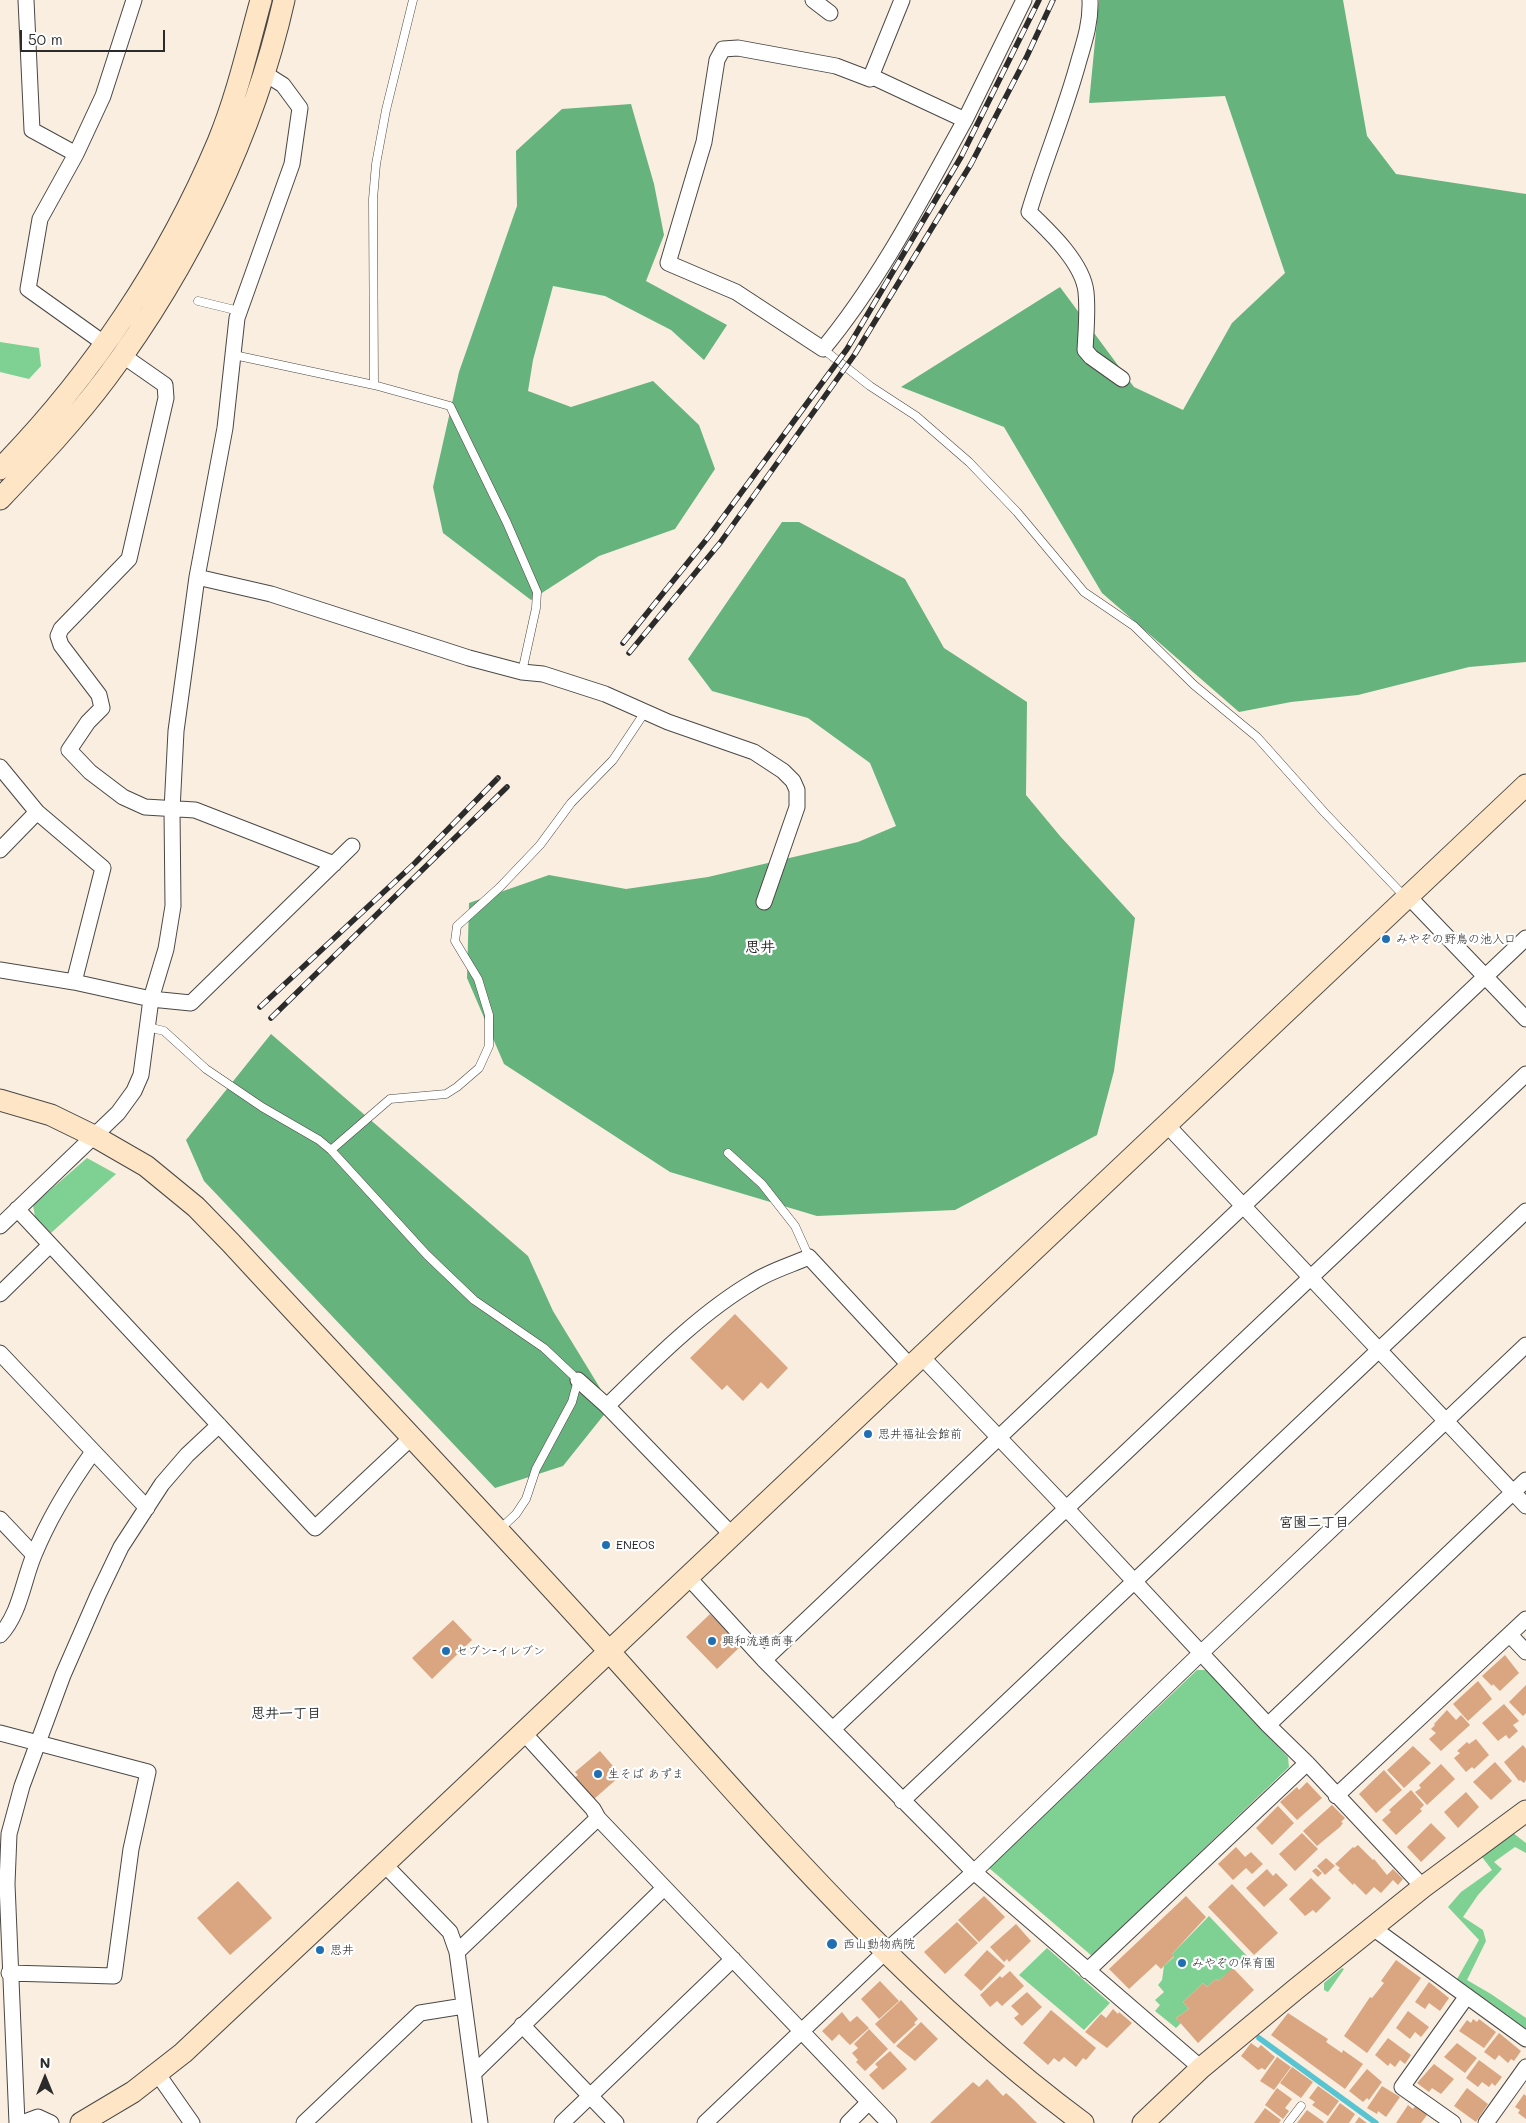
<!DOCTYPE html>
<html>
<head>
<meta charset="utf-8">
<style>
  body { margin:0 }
  #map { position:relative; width:1526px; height:2123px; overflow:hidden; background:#f9eedf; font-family:Mali,sans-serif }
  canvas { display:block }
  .north { position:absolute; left:20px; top:2053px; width:50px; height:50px; -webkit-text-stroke:4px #fff; paint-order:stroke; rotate:0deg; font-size:14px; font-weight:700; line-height:20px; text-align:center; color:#2b2b2b }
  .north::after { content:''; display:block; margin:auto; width:18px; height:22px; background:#2b2b2b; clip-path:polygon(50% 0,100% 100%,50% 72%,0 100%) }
  .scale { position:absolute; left:20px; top:30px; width:145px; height:22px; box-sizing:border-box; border:2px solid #2b2b2b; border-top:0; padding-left:6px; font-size:15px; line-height:18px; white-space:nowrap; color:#2b2b2b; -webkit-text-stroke:4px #fff; paint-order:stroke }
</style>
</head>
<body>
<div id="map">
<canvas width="1526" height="2123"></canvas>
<div class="north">N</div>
<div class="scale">50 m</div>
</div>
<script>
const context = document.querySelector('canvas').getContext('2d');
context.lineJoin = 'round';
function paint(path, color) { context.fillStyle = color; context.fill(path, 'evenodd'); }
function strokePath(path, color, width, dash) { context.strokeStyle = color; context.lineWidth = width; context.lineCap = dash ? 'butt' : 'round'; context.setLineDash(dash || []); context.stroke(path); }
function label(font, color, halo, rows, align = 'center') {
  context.font = font + ' Mali,"Klee One",sans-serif'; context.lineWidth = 4.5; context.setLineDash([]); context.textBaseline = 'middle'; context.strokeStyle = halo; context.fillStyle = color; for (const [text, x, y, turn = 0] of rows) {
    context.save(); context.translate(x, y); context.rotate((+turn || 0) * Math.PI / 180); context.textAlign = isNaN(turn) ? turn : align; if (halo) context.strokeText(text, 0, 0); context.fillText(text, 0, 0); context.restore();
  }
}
const green = new Path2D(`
  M 0,342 L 39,348 L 41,366 L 29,379 L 0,372 Z
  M 87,1158 L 116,1174 L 51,1233 L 35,1217 L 33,1205 Z
  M 1197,1670 L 1207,1670 L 1288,1757 L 1289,1767 L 1092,1956 L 989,1868 Z
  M 1513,1833 L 1526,1843 L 1526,1853 L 1515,1847 L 1494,1862 L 1502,1869 L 1478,1895 L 1463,1917 L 1483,1930 L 1486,1941 L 1467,1980 L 1491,1994 L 1526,2018 L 1526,2029 L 1457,1979 L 1479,1940 L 1448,1907 L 1461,1892 L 1492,1870 L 1482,1857 Z
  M 1209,1916 L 1248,1957 L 1218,1981 L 1216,1979 L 1207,1987 L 1203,1983 L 1183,2002 L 1189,2009 L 1176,2018 L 1181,2023 L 1176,2028 L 1155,2011 L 1160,2005 L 1155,2000 L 1164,1992 L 1158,1985 L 1162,1980 L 1164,1966 L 1174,1957 L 1172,1954 Z
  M 1047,1948 L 1110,2003 L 1084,2030 L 1019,1975 Z
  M 1342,1968 L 1344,1969 L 1328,1992 L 1324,1990 L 1324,1983 Z`);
const forest = new Path2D(`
  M 1099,0 L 1343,0 L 1367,136 L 1396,174 L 1526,194 L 1526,662 L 1469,667 L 1358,695 L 1291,702 L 1239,712 L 1102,593 L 1004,427 L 901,387 L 1060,287 L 1134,387 L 1183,410 L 1232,323 L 1285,273 L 1225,96 L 1089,103 Z
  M 631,104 L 654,184 L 664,235 L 646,281 L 727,325 L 704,360 L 671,330 L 605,296 L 553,286 L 533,360 L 528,391 L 571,407 L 653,381 L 699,425 L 715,469 L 675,529 L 599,556 L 531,600 L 443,533 L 433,487 L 459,372 L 517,206 L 516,151 L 562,109 Z
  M 782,522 L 799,522 L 905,579 L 944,648 L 1027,702 L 1026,795 L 1060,836 L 1135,918 L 1114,1071 L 1097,1135 L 955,1210 L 817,1216 L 670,1172 L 504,1064 L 467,978 L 469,903 L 549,875 L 626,889 L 708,877 L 858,842 L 896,826 L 870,763 L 808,718 L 712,691 L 688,659 Z
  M 271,1034 L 528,1256 L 553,1311 L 611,1406 L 563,1466 L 495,1488 L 204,1181 L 186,1140 Z`);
const stream = new Path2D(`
  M 1259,2038 L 1376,2123`);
const building = new Path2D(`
  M 735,1314 L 788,1368 L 768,1389 L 761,1382 L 743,1401 L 727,1385 L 722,1390 L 690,1358 Z
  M 710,1614 L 742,1645 L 717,1669 L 686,1637 Z
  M 453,1620 L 472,1640 L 432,1679 L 412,1658 Z
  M 1505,1655 L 1519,1673 L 1500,1691 L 1493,1684 L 1492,1686 L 1482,1676 Z
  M 1478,1681 L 1492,1699 L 1468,1721 L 1453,1704 Z
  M 1526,1685 L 1526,1713 L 1523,1716 L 1509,1702 Z
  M 1504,1704 L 1519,1721 L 1513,1725 L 1518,1731 L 1509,1739 L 1506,1735 L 1498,1741 L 1482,1723 Z
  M 1447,1710 L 1456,1720 L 1461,1715 L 1470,1725 L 1441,1751 L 1429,1739 L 1436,1733 L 1431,1729 L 1435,1725 L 1434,1724 Z
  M 1476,1739 L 1489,1755 L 1474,1769 L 1472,1767 L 1466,1772 L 1454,1758 L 1460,1753 L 1457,1751 L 1467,1742 L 1469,1744 Z
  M 1523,1745 L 1526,1749 L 1526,1780 L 1524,1783 L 1520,1780 L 1519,1781 L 1504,1762 Z
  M 1413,1746 L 1431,1763 L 1404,1788 L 1387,1770 Z
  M 600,1751 L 613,1766 L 611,1768 L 619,1777 L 594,1799 L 572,1780 L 578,1775 L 575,1772 Z
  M 1495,1762 L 1512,1781 L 1491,1800 L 1473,1782 Z
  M 1441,1764 L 1455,1779 L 1427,1805 L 1415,1792 L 1421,1788 L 1419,1785 Z
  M 1384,1770 L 1402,1790 L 1376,1813 L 1359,1794 Z
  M 1307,1782 L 1322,1798 L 1297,1820 L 1280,1802 L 1297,1787 L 1299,1790 Z
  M 1411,1790 L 1424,1805 L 1420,1809 L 1422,1811 L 1396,1835 L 1382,1820 L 1391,1812 L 1389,1810 Z
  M 1466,1792 L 1479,1807 L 1458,1828 L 1444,1812 Z
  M 1332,1805 L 1345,1818 L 1341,1822 L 1343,1823 L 1340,1827 L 1317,1846 L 1303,1831 Z
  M 1278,1806 L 1294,1823 L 1272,1845 L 1256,1828 Z
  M 1431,1823 L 1446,1838 L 1421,1862 L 1407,1847 Z
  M 1302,1833 L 1318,1849 L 1295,1871 L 1279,1854 Z
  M 1358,1845 L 1373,1860 L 1374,1859 L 1387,1875 L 1393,1869 L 1403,1879 L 1398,1885 L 1393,1880 L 1381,1893 L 1374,1887 L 1366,1895 L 1354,1883 L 1353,1885 L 1338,1870 L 1340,1868 L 1335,1864 L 1353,1847 L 1354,1848 Z
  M 1236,1847 L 1245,1857 L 1251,1852 L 1263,1864 L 1252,1874 L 1246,1868 L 1233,1880 L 1218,1864 Z
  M 1326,1858 L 1335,1866 L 1325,1875 L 1317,1866 Z
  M 1316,1868 L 1322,1873 L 1318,1877 L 1312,1871 Z
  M 1267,1869 L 1273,1876 L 1276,1873 L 1288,1885 L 1264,1907 L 1246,1888 Z
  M 1311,1878 L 1331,1898 L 1316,1913 L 1313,1910 L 1305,1916 L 1289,1899 Z
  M 238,1881 L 272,1918 L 230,1955 L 197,1918 Z
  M 1232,1884 L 1278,1933 L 1254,1955 L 1208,1907 Z
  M 984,1896 L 1005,1917 L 979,1942 L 958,1920 Z
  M 1186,1896 L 1206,1917 L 1172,1954 L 1174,1956 L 1161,1969 L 1156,1964 L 1129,1989 L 1109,1969 Z
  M 957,1922 L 978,1943 L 945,1974 L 924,1952 Z
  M 1016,1924 L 1031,1941 L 1009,1962 L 1007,1959 L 1004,1962 L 990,1947 Z
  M 987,1950 L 1005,1966 L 981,1991 L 964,1975 Z
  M 1396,1960 L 1421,1978 L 1367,2053 L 1344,2036 L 1370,1997 L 1372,1998 L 1384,1983 L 1381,1981 Z
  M 1233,1968 L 1254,1990 L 1198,2043 L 1176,2018 L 1189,2009 L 1183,2002 L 1203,1983 L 1207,1987 L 1216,1979 L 1218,1981 Z
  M 1010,1971 L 1024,1986 L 1002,2006 L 997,2001 L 990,2007 L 980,1995 L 1000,1976 L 1002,1978 Z
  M 880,1981 L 899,2001 L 879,2019 L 861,1999 Z
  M 1429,1982 L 1449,1998 L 1440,2011 L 1429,2003 L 1425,2009 L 1415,2002 Z
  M 1027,1992 L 1042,2007 L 1022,2026 L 1014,2018 L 1019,2014 L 1011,2006 Z
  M 901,2000 L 918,2019 L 914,2023 L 916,2024 L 894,2044 L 875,2024 Z
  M 1113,2009 L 1118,2014 L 1119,2012 L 1132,2023 L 1107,2048 L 1085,2032 L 1101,2014 L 1106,2018 Z
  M 1051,2010 L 1096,2048 L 1086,2060 L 1083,2058 L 1076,2067 L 1064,2057 L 1059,2062 L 1054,2058 L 1048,2065 L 1023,2043 Z
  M 1408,2011 L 1429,2027 L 1421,2037 L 1415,2032 L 1410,2039 L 1396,2028 Z
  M 842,2012 L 850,2022 L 857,2016 L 869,2028 L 850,2045 L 839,2034 L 832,2041 L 822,2031 Z
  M 1288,2013 L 1328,2039 L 1326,2042 L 1342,2053 L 1343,2050 L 1363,2064 L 1345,2089 L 1271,2035 Z
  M 1473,2019 L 1477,2022 L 1479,2019 L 1496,2032 L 1484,2048 L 1459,2031 L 1467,2020 L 1471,2023 Z
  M 921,2022 L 938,2039 L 915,2061 L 896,2046 Z
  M 869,2029 L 888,2049 L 865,2071 L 856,2062 L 858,2060 L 852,2053 L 858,2048 L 854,2044 Z
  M 1499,2033 L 1521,2051 L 1514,2061 L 1511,2059 L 1508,2063 L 1499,2055 L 1495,2060 L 1484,2052 Z
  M 1388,2038 L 1411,2055 L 1405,2064 L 1400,2060 L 1395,2067 L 1390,2063 L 1388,2066 L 1375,2055 Z
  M 1251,2043 L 1258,2048 L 1261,2045 L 1275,2057 L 1265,2070 L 1262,2068 L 1258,2070 L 1241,2056 Z
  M 1457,2043 L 1477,2058 L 1465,2073 L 1444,2057 Z
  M 890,2051 L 907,2069 L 883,2090 L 869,2075 L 878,2067 L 875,2064 Z
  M 1277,2057 L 1291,2067 L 1274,2090 L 1260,2081 Z
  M 1479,2060 L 1502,2077 L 1495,2086 L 1492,2083 L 1489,2087 L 1482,2082 L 1478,2087 L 1466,2078 Z
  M 1434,2064 L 1454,2079 L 1441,2094 L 1432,2088 L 1429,2092 L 1417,2083 Z
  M 1292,2067 L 1313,2082 L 1301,2098 L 1280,2083 Z
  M 1367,2069 L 1382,2082 L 1369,2100 L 1367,2098 L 1363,2102 L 1349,2091 Z
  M 987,2079 L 1003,2096 L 1006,2093 L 1014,2100 L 1037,2123 L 930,2123 L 973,2082 L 979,2087 Z
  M 1318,2086 L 1339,2101 L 1328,2116 L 1312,2105 L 1315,2102 L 1309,2098 Z
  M 1382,2086 L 1400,2097 L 1386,2117 L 1378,2111 L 1377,2114 L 1367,2108 Z
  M 1277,2088 L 1292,2099 L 1285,2108 L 1289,2111 L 1283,2119 L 1265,2105 Z
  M 1467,2088 L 1488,2104 L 1476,2122 L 1454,2106 Z
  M 1524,2094 L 1526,2096 L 1526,2119 L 1518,2113 L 1520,2110 L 1515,2107 Z
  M 1340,2103 L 1355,2114 L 1349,2123 L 1326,2123 Z
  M 1408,2105 L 1413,2109 L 1416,2105 L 1425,2111 L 1427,2115 L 1421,2123 L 1396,2123 Z
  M 1265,2108 L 1281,2120 L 1279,2123 L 1254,2123 Z
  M 1307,2110 L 1324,2122 L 1323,2123 L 1297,2123 Z
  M 1359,2117 L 1367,2123 L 1355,2123 Z`);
const lane = new Path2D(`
  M 198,301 L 239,311
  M 823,349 L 870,386 L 916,416 L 969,462 L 1017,512 L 1084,592 L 1134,626 L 1194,685 L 1257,737 L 1324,812 L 1405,897
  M 234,355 L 374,385 L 450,406 L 507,523 L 537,592 L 536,608 L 522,672
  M 374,385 L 373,199 L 376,164 L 386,110 L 413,0
  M 148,1027 L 164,1031 L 206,1069 L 262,1107 L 319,1140 L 331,1150 L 427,1255 L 474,1300 L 544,1348 L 578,1380 L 572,1402 L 536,1469 L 526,1499 L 516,1514 L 500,1529
  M 331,1150 L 390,1099 L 446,1094 L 457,1087 L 479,1068 L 489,1046 L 489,1015 L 478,979 L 455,941 L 457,926 L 500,887 L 540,845 L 571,803 L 613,760 L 645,712
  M 728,1153 L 762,1184 L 795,1226 L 809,1257
  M 1288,2123 L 1301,2106`);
const street = new Path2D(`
  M 26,0 L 32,130 L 76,154
  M 813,0 L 830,13
  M 1090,0 C 1091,21 1085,40 1079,60 C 1065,112 1044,161 1029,212 C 1049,231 1083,263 1086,292 C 1088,311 1086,331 1085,350 L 1091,357 L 1122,379
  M 870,79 L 902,0
  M 965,120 C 922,198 880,280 823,349 L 736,292 L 668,263 L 704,142 L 717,60 L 723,49 L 738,48 L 836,66 L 870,79 L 875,78 L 965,120 L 1024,0
  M 105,344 L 28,289 L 40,219 L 76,154 L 103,96 L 134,0
  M 122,355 L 165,385 L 166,398 L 129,559 L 61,629 L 58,636 L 61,645 L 99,695 L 102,708 L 88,722 L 69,750 L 90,772 L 123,797 L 145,807 L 195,810 L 334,864
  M 197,577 L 271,594 L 469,658 L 522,672 L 543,674 L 605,694 L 668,722 L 754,752 L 783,771 L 793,781 L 797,790 L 797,807 L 764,902
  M 0,767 L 37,812 L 103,868 L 74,982
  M 0,850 L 37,812
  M 1408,896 L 1526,1019
  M 0,970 L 74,982 L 151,999 L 191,1003 L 352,846
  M 1166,1124 L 1526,1506
  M 17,1209 L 315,1528 L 411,1438
  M 0,1226 L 118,1113 L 134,1091 L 141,1075 L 151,999 L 166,949 L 173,906 L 172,810 L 176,731 L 197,577 L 225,428 L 237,318 L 292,164 L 300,108 L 283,85 L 264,73
  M 0,1294 L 50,1245
  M 0,1353 L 147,1508
  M 921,1356 L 1066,1508 L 1268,1725 L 1307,1763 L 1423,1887
  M 578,1380 L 607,1406 L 732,1535
  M 607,1406 C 651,1363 700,1313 753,1282 C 770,1271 791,1265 809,1257 L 910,1366
  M 0,1519 L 34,1555
  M 688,1577 L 764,1660 L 974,1872 L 1201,2068
  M 0,1635 C 20,1614 23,1581 34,1555 C 49,1518 70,1484 93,1452
  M 1510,1635 L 1526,1652
  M 764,1660 L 1526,938
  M 1268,1725 L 1526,1480
  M 833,1729 L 1526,1074
  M 523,1732 L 593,1809 L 598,1818 L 889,2123
  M 0,1733 L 148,1772 L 131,1849 L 114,1976 L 9,1973
  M 1336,1796 L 1526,1619
  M 902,1801 L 1526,1211
  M 384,1864 L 450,1932 L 457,1952 L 480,2123
  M 1373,1928 L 1526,2039
  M 457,1952 L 598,1818
  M 1087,1971 L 1307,1763
  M 522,2025 L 616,2123
  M 157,2073 L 192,2123
  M 474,2073 L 664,1888
  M 17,2123 L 7,1884 L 9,1834 L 22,1786 L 63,1675 L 98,1595 L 121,1547 L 162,1484 L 187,1455 L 219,1425
  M 22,2123 L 38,2117 L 51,2123
  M 304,2123 L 420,2013 L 464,2006
  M 562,2123 L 733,1959
  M 705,2123 L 885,1952 L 974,1872 L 1201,1653 L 1526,1345
  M 848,2123 L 869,2102
  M 1453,2123 L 1402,2087 L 1467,1996
  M 1486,2123 L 1526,2067`);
const secondary = new Path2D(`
  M 0,469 C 92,375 167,263 218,142 C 237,96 248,47 261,0
  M 0,499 C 37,460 75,420 107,377 C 189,267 254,134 284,0
  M 0,1100 L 51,1115 L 94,1136 L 146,1166 L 196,1207 L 231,1243 C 359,1382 490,1519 616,1659 C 762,1822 906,1992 1083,2123
  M 81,2123 L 133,2092 L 183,2053 L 344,1902 L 1526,785
  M 1143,2123 L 1201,2068 L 1296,1989 L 1423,1887 L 1526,1811`);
const rail = new Path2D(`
  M 623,643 L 710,535 L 847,349 L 961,157 L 1039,0
  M 629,653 L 720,543 L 855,354 L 971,164 L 1027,56 L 1053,0
  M 260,1007 L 415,863 L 498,778
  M 271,1018 L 507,787`);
const markers = [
  [1386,939,5,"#1f6fb2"],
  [868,1434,5,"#1f6fb2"],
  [606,1545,5,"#1f6fb2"],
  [712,1641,5,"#1f6fb2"],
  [446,1651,5,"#1f6fb2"],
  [598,1774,5,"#1f6fb2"],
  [832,1944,6,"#1f6fb2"],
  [320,1950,5,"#1f6fb2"],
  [1182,1963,5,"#1f6fb2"]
];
const poiNames = [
  ["みやぞの野鳥の池入口",1396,939],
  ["思井福祉会館前",878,1434],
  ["ENEOS",616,1545],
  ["興和流通商事",722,1641],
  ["セブン-イレブン",456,1651],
  ["生そば あずま",608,1774],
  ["西山動物病院",843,1944],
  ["思井",330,1950],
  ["みやぞの保育園",1192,1963]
];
const neighbourhoodNames = [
  ["宮園二丁目",1314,1523],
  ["思井一丁目",286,1714]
];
const quarterNames = [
  ["思井",760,947]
];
paint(green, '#7ed193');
paint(forest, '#66b37d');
strokePath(stream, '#58c4d1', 5.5);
paint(building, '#daa681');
strokePath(lane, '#4a4846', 9);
strokePath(street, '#4a4846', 17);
strokePath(secondary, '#4a4846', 23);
strokePath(lane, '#fff', 8);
strokePath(street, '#fff', 15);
strokePath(secondary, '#fde5c5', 21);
strokePath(rail, '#2b2b2b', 5.5);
strokePath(rail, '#fff', 4, [11]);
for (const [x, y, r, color] of markers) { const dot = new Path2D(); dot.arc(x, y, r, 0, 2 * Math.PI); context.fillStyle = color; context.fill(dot); strokePath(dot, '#fff', 2); }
label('12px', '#2b2b2b', '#fff', poiNames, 'left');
label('bold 14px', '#2b2b2b', '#fff', neighbourhoodNames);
label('bold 15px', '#2b2b2b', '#fff', quarterNames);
</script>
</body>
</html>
